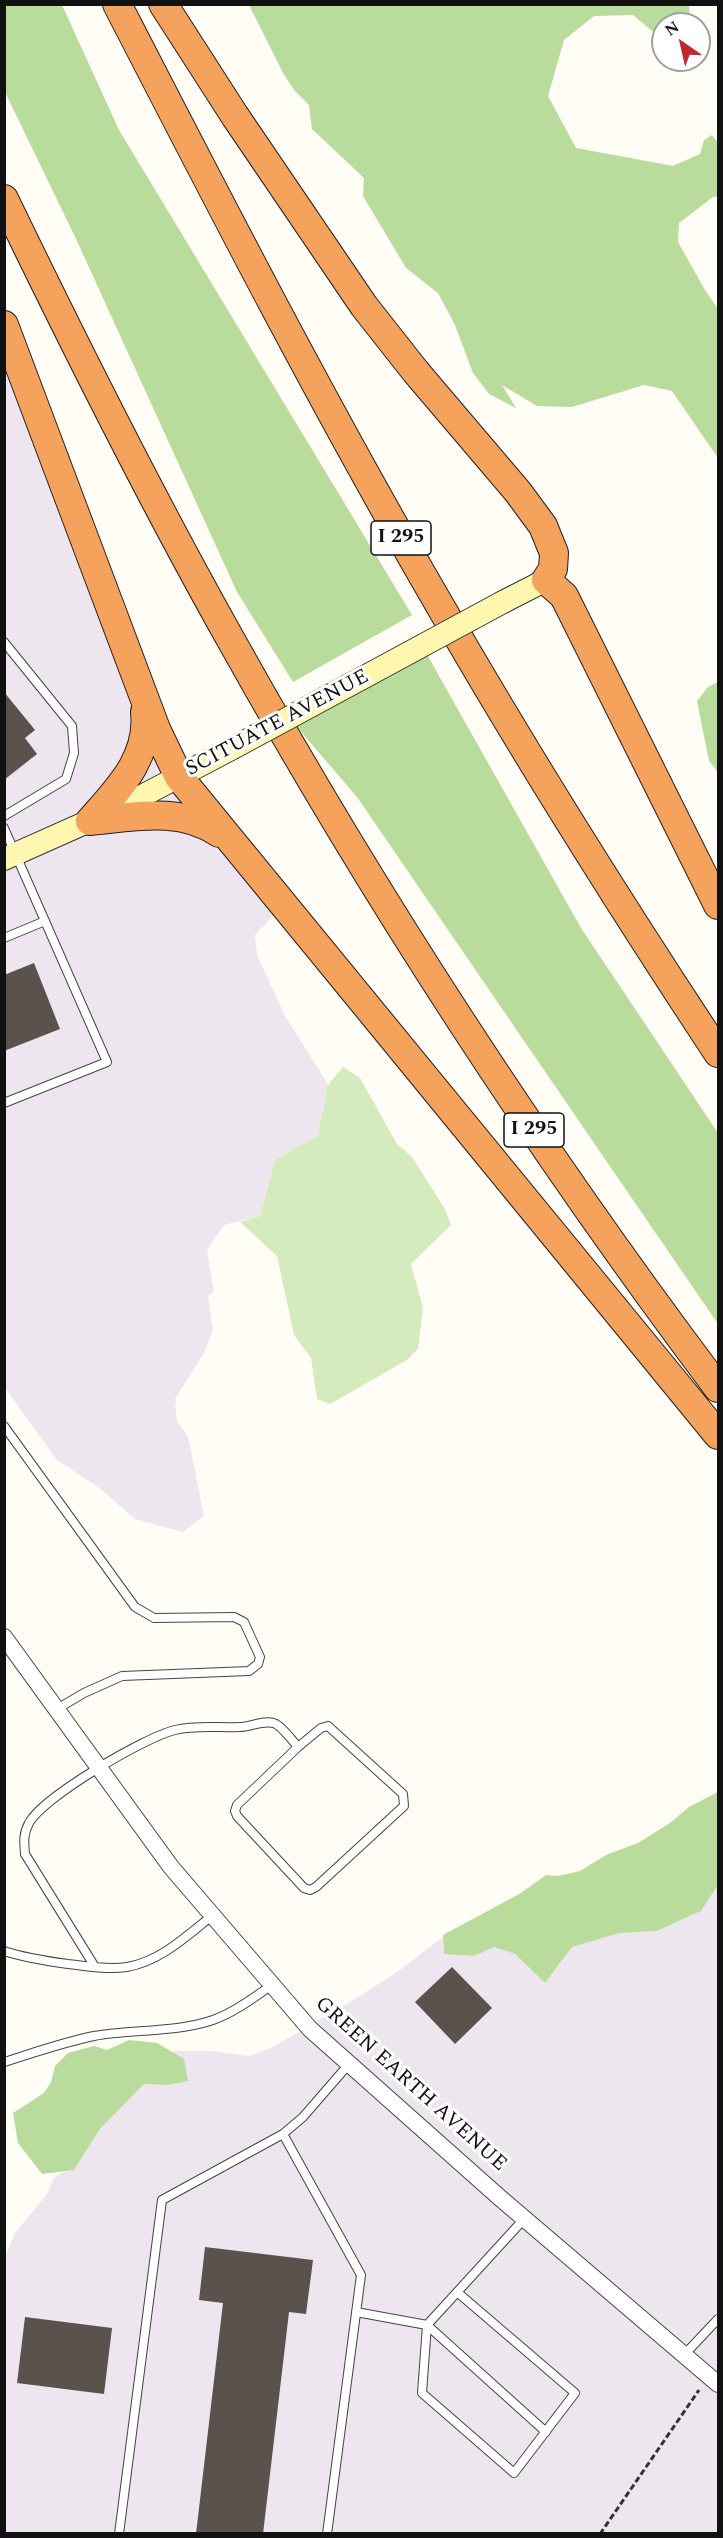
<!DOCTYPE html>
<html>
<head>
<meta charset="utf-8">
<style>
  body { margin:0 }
  #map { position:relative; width:723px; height:2538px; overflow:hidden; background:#fffdf5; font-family:Spectral,serif }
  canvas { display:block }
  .frame { position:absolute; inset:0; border:6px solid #111; pointer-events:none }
  .north { position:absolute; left:651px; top:12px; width:60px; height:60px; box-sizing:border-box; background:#fff; border:2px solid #a0a0a0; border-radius:50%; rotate:326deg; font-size:16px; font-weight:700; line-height:24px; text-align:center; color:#111 }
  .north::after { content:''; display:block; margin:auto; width:21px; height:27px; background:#c4262e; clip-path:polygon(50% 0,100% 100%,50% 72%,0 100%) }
</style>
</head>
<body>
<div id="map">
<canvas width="723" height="2538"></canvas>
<div class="frame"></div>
<div class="north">N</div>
</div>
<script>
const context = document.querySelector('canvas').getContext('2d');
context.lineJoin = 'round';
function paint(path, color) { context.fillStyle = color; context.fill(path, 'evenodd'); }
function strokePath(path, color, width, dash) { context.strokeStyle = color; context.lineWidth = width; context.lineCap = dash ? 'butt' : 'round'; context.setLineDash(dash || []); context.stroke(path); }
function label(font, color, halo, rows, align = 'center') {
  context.font = font + ' Spectral,serif'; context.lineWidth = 6; context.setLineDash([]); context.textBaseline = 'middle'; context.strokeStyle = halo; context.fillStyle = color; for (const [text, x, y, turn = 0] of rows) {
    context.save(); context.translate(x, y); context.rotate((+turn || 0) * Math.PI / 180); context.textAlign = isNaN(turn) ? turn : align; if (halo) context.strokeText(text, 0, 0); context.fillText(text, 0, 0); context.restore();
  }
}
const industrial = new Path2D(`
  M 4,328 L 176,778 L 281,908 L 255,935 L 257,955 L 285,1016 L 329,1086 L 318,1135 L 275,1160 L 260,1216 L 224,1225 L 207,1250 L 214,1292 L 208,1296 L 213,1330 L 204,1353 L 175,1399 L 177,1404 L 175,1404 L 177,1422 L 188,1436 L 204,1516 L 183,1532 L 135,1519 L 98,1487 L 57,1460 L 5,1388 Z
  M 718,1885 L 718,2533 L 5,2534 L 5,2257 L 15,2233 L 47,2194 L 54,2178 L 62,2172 L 74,2170 L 100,2129 L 144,2084 L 168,2085 L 170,2051 L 210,2051 L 250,2056 L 271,2048 L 355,1999 L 397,1972 L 443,1937 L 444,1954 L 474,1956 L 494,1946 L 515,1954 L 545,1983 L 572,1947 L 620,1933 L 657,1931 L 701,1911 Z`);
const green = new Path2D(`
  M 343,1067 L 360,1078 L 397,1144 L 412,1157 L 445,1209 L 451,1225 L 411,1264 L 423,1308 L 418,1349 L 407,1360 L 330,1404 L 317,1399 L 311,1358 L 294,1335 L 277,1256 L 240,1222 L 260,1216 L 275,1160 L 318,1135 L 328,1085 Z`);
const forest = new Path2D(`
  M 5,4 L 62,5 L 119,130 L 412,615 L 293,682 L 237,592 L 77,241 L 5,92 Z
  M 249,5 L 689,5 L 690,24 L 663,24 L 663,30 L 652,31 L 633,15 L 594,16 L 564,40 L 548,96 L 576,148 L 673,166 L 700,154 L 704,140 L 712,135 L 718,143 L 718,196 L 713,197 L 679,223 L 678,242 L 705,290 L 718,309 L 718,458 L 672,391 L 644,385 L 572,407 L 537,406 L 502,385 L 516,408 L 489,394 L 473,373 L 455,325 L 438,293 L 406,268 L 363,196 L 364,178 L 312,129 L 309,105 L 294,90 L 283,73 Z
  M 425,651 L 581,928 L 718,1133 L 718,1324 L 357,797 L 291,720 Z
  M 718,682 L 718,772 L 709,761 L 697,701 L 708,687 Z
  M 718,1792 L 718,1885 L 701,1911 L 657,1931 L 620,1933 L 572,1947 L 545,1983 L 515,1954 L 494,1947 L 474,1956 L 444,1954 L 443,1935 L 521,1893 L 546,1875 L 558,1876 L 580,1871 L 606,1855 L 638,1843 L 670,1823 L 689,1807 Z
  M 129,2040 L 157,2043 L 184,2059 L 188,2081 L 168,2085 L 144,2084 L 100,2129 L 74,2170 L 42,2174 L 18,2143 L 13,2113 L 44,2093 L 51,2082 L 55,2066 L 68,2053 L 94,2046 L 107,2050 Z`);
const building = new Path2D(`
  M 4,692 L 35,730 L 25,738 L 37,754 L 4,780 Z
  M 34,963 L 60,1029 L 4,1051 L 4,975 Z
  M 452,1967 L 492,2008 L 455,2044 L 415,2002 Z
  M 205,2247 L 313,2260 L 306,2314 L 289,2312 L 263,2534 L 196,2534 L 223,2303 L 199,2300 Z
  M 25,2317 L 112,2328 L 104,2394 L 17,2383 Z`);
const path = new Path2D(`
  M 600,2534 L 699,2390`);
const service = new Path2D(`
  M 4,642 L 72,726 L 74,753 L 66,779 L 4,816
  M 4,828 L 107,1062 L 4,1103
  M 4,938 L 45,921
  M 4,1426 L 135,1607 L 154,1618 L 234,1617 L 244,1622 L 260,1657 L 258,1664 L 249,1671 L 122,1676 L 84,1693 L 57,1709
  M 4,1951 C 25,1958 46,1961 68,1964 C 86,1966 108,1970 127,1967 C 161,1961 188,1935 213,1915
  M 95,1967 L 25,1854 C 24,1842 23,1834 29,1823 C 43,1797 145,1737 175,1730 C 195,1725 219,1728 240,1727 C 250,1727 266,1719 276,1724 C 284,1729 292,1740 298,1747 L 237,1805 L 235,1811 L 237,1816 L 304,1888 L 310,1890 L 316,1887 L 404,1806 L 403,1794 L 328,1726 L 321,1728 L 298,1747
  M 4,2062 C 33,2053 64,2042 94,2036 C 132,2029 175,2033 213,2020 C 235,2012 253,1998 272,1985
  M 283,2134 L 361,2275 L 327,2534
  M 457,2292 L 575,2393 L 514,2473 L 422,2393 L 427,2325 L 524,2219
  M 356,2312 L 427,2325 L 546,2432
  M 684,2355 L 718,2319
  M 119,2534 L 162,2200 L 283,2134 L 303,2117 L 349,2064`);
const minor = new Path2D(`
  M 4,1637 L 171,1867 L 310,2029 L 499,2197 L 718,2384`);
const secondary = new Path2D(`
  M 503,602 L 546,580
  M 4,859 L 123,806 L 231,749`);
const motorway = new Path2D(`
  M 117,4 C 221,206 325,408 439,604 C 527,757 621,906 718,1053
  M 163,4 L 235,116 L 364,306 L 416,372 L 518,492 L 543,526 L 554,553 L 553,569 L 546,580 L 564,596 L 570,608 L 718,905
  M 4,199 C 76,348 150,496 231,640 C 376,900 539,1150 718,1388
  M 4,325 L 156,729 L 179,777 L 718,1435
  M 90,821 C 118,789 150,758 145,712
  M 90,821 C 134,817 180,806 219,833`);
const secondaryBridge = new Path2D(`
  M 231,749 L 503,602`);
const shields = [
  [401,538,60],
  [534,1130,60]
];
const shieldNames = [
  ["I 295",401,538],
  ["I 295",534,1130]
];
const streetNames = [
  ["SCITUATE AVENUE",278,724,-28],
  ["GREEN EARTH AVENUE",410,2085,42]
];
paint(industrial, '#eee6ef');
paint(green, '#d5ebbd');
paint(forest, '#b9dc9c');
paint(building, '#5a524d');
strokePath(service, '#444', 10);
strokePath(minor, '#444', 18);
strokePath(secondary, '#333', 24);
strokePath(motorway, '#222', 30);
strokePath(path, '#333', 3, [6, 3]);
strokePath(service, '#fff', 8);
strokePath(minor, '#fff', 16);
strokePath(secondary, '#fff6b0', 22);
strokePath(motorway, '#f5a25d', 28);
strokePath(secondaryBridge, '#333', 24, []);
strokePath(secondaryBridge, '#fff6b0', 22);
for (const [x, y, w] of shields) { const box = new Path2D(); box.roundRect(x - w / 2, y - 17, w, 34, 4.5); context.fillStyle = '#fff'; context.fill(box); strokePath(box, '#111', 1.5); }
label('bold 20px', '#111', null, shieldNames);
label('21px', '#111', '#fff', streetNames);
</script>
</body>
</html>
